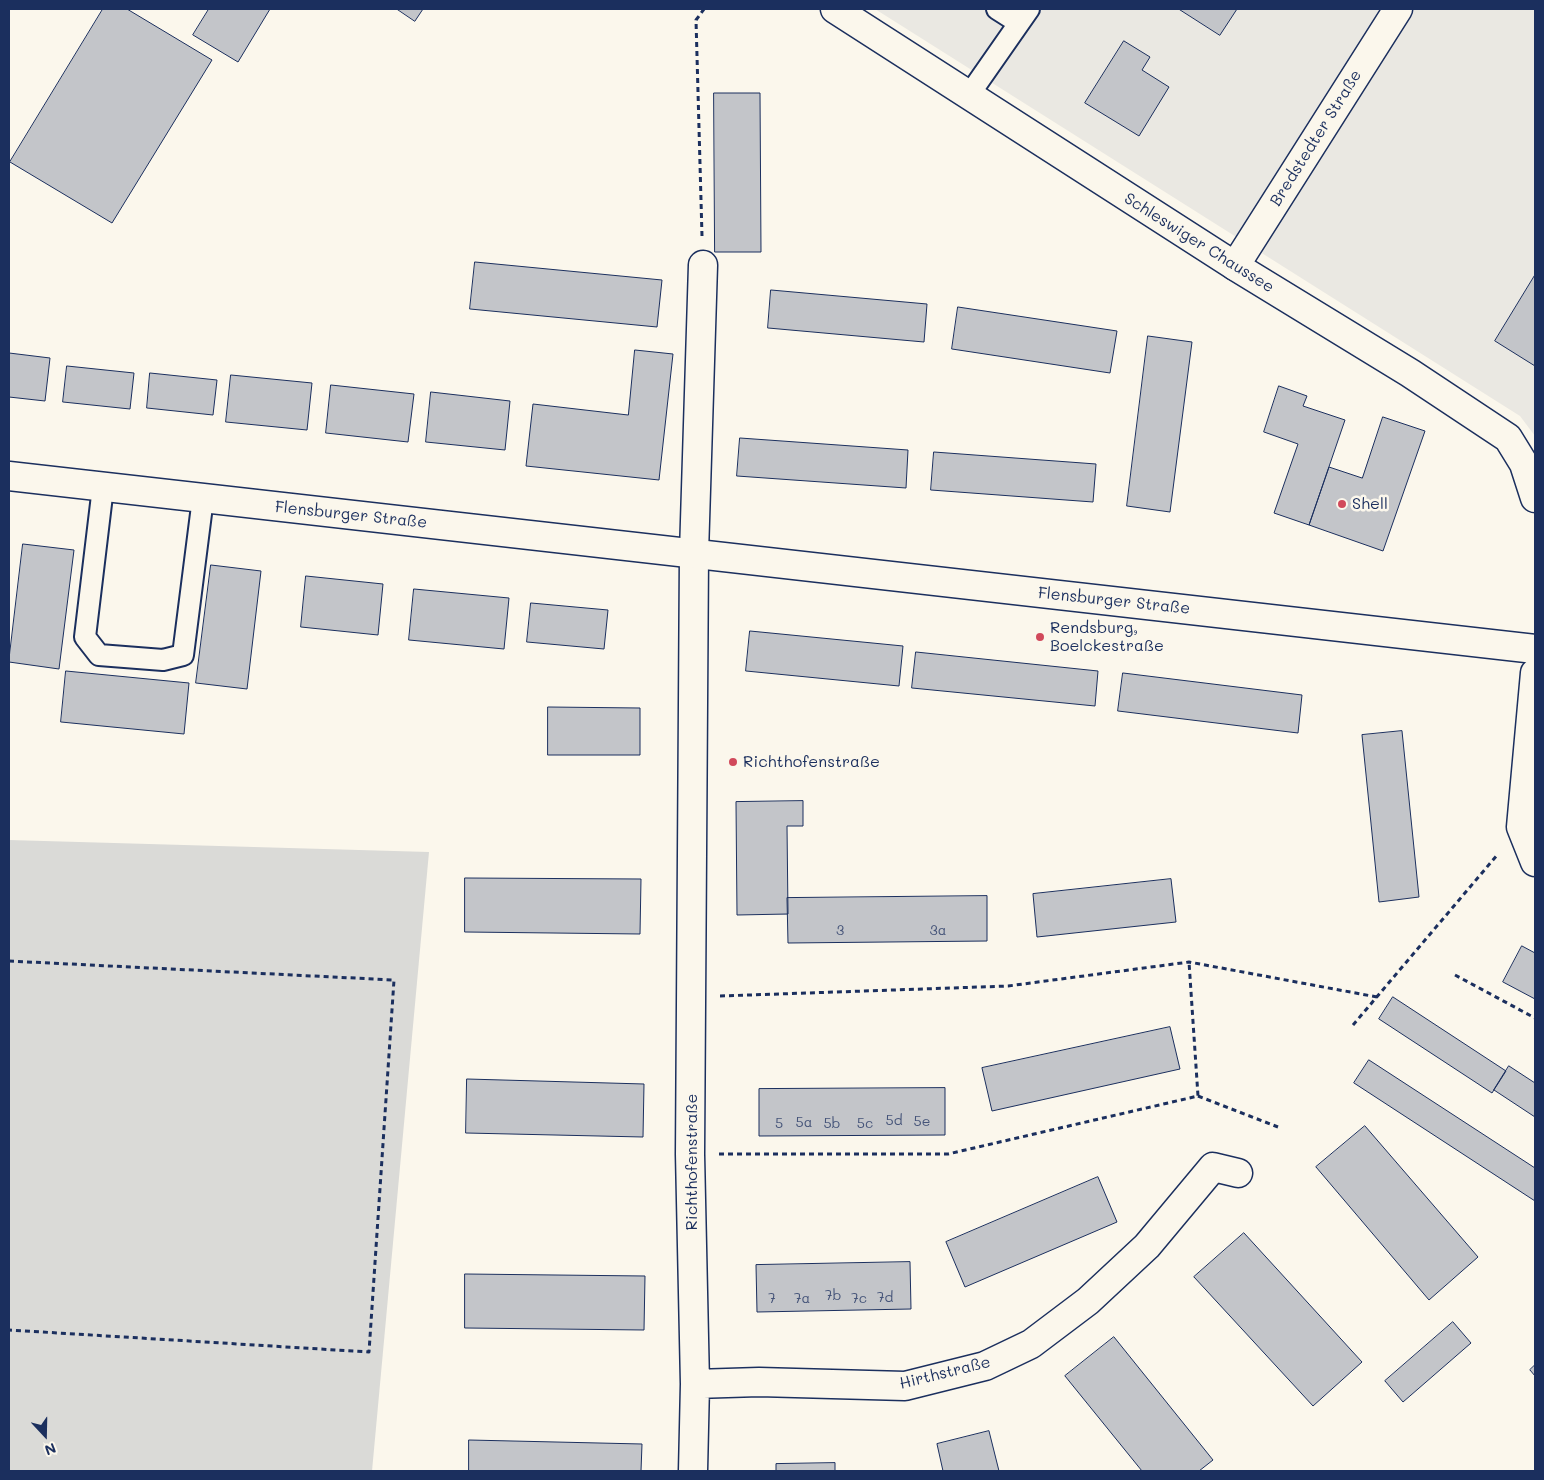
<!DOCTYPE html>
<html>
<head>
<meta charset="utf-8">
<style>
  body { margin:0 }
  #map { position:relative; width:1544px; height:1480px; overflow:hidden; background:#fbf7ec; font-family:Mali,sans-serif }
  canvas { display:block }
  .frame { position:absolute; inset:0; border:10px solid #1b2f5e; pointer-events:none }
  .north { position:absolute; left:20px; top:1410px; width:50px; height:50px; -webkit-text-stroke:4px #fbf7ec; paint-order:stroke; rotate:159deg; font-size:14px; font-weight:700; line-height:20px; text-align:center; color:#1b2f5e }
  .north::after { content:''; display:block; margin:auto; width:18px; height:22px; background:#1b2f5e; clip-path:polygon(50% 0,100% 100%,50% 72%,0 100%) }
</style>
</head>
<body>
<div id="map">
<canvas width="1544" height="1480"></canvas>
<div class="frame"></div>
<div class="north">N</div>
</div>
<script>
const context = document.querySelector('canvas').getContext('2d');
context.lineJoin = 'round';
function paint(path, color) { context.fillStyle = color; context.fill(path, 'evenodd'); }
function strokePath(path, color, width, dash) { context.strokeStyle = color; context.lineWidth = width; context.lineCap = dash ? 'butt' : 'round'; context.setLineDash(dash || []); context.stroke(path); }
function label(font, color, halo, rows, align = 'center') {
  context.font = font + ' Mali,sans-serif'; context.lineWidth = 5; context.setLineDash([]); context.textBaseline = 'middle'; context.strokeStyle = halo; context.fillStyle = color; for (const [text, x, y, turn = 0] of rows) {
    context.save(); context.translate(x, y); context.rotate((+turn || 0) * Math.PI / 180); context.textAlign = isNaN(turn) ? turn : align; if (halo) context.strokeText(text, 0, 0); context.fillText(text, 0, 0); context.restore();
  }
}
const built = new Path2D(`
  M 875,9 L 1535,9 L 1535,436 L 1520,416 Z`);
const green = new Path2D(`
  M 9,840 L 429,852 L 372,1471 L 9,1471 Z`);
const building = new Path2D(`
  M 103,9 L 127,9 L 212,60 L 112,223 L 10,162 Z
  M 209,9 L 270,9 L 238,62 L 193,35 Z
  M 397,9 L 423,9 L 415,21 Z
  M 1179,9 L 1237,9 L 1220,35 Z
  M 1124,41 L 1150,57 L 1142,70 L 1169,87 L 1139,136 L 1085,103 Z
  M 714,93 L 760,93 L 761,252 L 715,252 Z
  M 475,262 L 662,280 L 657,327 L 470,309 Z
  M 1535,275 L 1535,366 L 1495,341 Z
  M 771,290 L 927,304 L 924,342 L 768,328 Z
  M 958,307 L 1117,331 L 1110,373 L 952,349 Z
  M 1148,336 L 1192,342 L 1170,512 L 1127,506 Z
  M 635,350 L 673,354 L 659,480 L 526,466 L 533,404 L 628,415 Z
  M 9,353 L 50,358 L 45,401 L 9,397 Z
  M 67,366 L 134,373 L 130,409 L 63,402 Z
  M 150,373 L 217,380 L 213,415 L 147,408 Z
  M 231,375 L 312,383 L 307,430 L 226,422 Z
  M 331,385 L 414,394 L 408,442 L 326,433 Z
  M 1279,386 L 1307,396 L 1303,406 L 1345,420 L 1309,525 L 1274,513 L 1298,444 L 1264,432 Z
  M 431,392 L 510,401 L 505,450 L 426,442 Z
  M 1383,417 L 1425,431 L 1383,551 L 1309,525 L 1329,467 L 1362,478 Z
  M 740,438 L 908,450 L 906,488 L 737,476 Z
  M 934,452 L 1096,464 L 1093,502 L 931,490 Z
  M 23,544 L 74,550 L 59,669 L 9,662 Z
  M 211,565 L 261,571 L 247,689 L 196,683 Z
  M 306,576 L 383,584 L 378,635 L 301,627 Z
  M 414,589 L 509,598 L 504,649 L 409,640 Z
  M 531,603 L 608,610 L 604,649 L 527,642 Z
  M 750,631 L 903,646 L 899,686 L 746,671 Z
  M 916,652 L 1098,671 L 1095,706 L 912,688 Z
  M 66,671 L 189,683 L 184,734 L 61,722 Z
  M 1123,673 L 1302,695 L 1298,733 L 1118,711 Z
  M 548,707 L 640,708 L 640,755 L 548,755 Z
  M 1402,731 L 1419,897 L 1379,902 L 1362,735 Z
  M 803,801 L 803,826 L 787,826 L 788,914 L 737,915 L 736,802 Z
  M 465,878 L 641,879 L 640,934 L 465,932 Z
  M 1171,879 L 1176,922 L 1037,937 L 1033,894 Z
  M 987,896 L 987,941 L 788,943 L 787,898 Z
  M 1522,946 L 1535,953 L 1535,999 L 1503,982 Z
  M 1393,997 L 1506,1071 L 1492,1093 L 1379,1019 Z
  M 1170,1027 L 1180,1069 L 992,1111 L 982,1068 Z
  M 1369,1060 L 1535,1168 L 1535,1201 L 1354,1083 Z
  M 1509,1066 L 1535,1083 L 1535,1117 L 1494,1090 Z
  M 467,1079 L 644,1084 L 643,1137 L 466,1133 Z
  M 945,1088 L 945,1135 L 759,1136 L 759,1089 Z
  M 1365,1126 L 1478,1257 L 1429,1300 L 1316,1167 Z
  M 1098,1177 L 1117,1222 L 965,1287 L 946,1242 Z
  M 1244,1233 L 1362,1362 L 1313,1406 L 1194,1277 Z
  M 910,1262 L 911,1309 L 757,1312 L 756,1265 Z
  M 465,1274 L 645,1276 L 644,1330 L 465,1328 Z
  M 1453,1322 L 1471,1343 L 1403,1402 L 1385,1381 Z
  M 1114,1337 L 1213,1460 L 1199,1471 L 1142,1471 L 1065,1376 Z
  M 1535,1365 L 1535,1376 L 1530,1370 Z
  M 989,1431 L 999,1471 L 943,1471 L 937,1444 Z
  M 469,1440 L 642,1444 L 641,1471 L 469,1471 Z
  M 835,1463 L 835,1471 L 776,1471 L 776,1464 Z`);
const path = new Path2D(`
  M 702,236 L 696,20 L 704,9
  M 9,961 L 394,980 L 369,1352 L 9,1330
  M 1455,975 L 1535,1018
  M 720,996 L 1008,986 L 1189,962 L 1377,997
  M 1353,1025 L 1498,854
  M 1198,1096 L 1278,1127
  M 719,1154 L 948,1154 L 1198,1096 L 1189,962`);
const lane = new Path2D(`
  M 997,9 L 1019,23
  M 969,95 L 1029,9
  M 103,487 L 85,637 L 99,655 L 163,660 L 183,655 L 203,498`);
const street = new Path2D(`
  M 1235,266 L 1398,9
  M 1535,673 L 1521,827 L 1535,862
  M 695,1384 L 759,1382 L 905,1386 L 985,1366 L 1031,1344 L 1088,1301 L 1147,1246 L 1213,1167 L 1238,1173
  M 693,1471 L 695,1384 L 690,1154 L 694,553 L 703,265`);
const secondary = new Path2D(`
  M 835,9 L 1235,266 L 1410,373 L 1508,438 L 1524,464 L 1535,498
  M 9,476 L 1535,649`);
const markers = [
  [1342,504,5,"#d1495b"],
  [1040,637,5,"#d1495b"],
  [733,762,5,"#d1495b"]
];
const numberNames = [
  ["3",840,931],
  ["3a",938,931],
  ["5d",894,1121],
  ["5e",922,1122],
  ["5a",804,1123],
  ["5",779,1124],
  ["5b",832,1124],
  ["5c",865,1124],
  ["7b",833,1296],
  ["7d",885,1298],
  ["7",772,1299],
  ["7a",802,1299],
  ["7c",859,1299]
];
const streetNames = [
  ["Bredstedter Straße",1316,138,-58],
  ["Schleswiger Chaussee",1199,243,32],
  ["Flensburger Straße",351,515,6],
  ["Flensburger Straße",1114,601,6],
  ["Richthofenstraße",692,1162,-90],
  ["Hirthstraße",945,1373,-14]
];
const poiNames = [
  ["Shell",1352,504],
  ["Rendsburg,",1050,628],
  ["Boelckestraße",1050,646],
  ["Richthofenstraße",743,762]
];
paint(built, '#eae8e2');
paint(green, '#dadad7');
paint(building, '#c3c5c9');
strokePath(building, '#1b2f5e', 1);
strokePath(lane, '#1b2f5e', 24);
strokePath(street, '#1b2f5e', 31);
strokePath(secondary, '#1b2f5e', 31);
strokePath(path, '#1b2f5e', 3, [5, 4]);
strokePath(lane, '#fbf7ec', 20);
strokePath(street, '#fbf7ec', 28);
strokePath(secondary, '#fbf7ec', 28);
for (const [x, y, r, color] of markers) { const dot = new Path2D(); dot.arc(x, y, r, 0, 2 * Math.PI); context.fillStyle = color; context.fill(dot); strokePath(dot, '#fbf7ec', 2); }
label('14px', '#455479', null, numberNames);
label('16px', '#1b2f5e', '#fbf7ec', streetNames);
label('16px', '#1b2f5e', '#fbf7ec', poiNames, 'left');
</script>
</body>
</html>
